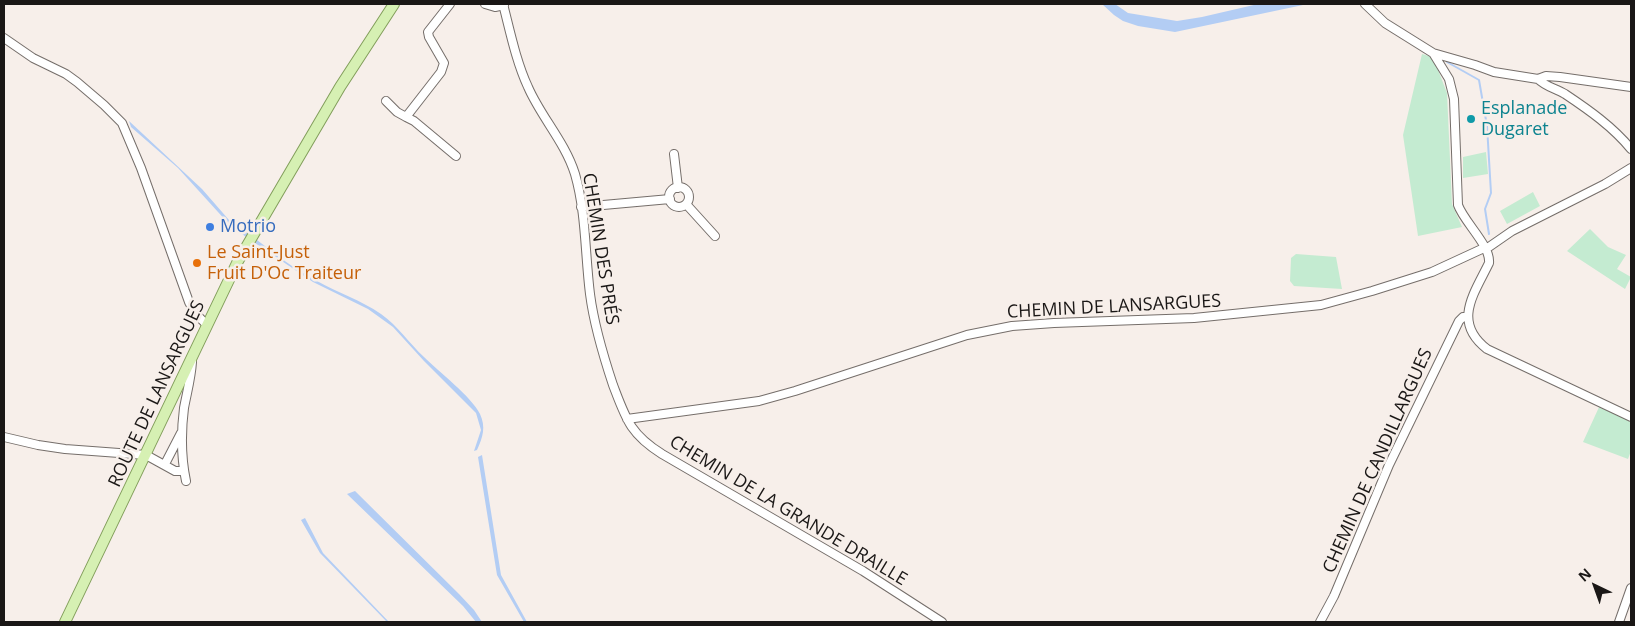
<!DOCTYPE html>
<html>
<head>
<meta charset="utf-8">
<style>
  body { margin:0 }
  #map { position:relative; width:1635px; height:626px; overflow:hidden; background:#f7efea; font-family:"Open Sans",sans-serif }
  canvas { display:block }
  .frame { position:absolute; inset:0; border:5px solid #1a1716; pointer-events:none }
  .north { position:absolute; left:1570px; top:561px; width:50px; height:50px; -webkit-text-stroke:4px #f7efea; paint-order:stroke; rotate:318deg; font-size:14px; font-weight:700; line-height:20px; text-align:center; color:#1a1716 }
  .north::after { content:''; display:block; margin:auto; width:18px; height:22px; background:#1a1716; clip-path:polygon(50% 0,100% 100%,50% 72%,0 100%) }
</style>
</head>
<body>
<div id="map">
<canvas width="1635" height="626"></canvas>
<div class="frame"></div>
<div class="north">N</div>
</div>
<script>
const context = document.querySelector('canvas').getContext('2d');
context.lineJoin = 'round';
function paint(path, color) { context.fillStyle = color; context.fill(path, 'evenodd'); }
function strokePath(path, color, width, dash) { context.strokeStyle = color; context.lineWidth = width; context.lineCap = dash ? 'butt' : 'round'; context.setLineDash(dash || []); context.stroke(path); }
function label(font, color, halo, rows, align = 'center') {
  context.font = font + ' "Open Sans",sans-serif'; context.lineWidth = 5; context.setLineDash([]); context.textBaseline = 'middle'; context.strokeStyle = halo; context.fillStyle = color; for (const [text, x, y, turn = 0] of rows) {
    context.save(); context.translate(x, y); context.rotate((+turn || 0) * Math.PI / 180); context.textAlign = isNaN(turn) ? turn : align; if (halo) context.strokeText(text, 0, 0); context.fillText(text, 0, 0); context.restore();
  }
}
const green = new Path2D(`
  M 1422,54 L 1429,56 L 1435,62 L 1447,93 L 1452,204 L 1462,227 L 1418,236 L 1403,135 Z
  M 1486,152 L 1488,174 L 1463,178 L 1463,157 Z
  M 1533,192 L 1540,206 L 1507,224 L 1500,211 Z
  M 1590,229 L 1608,247 L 1626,255 L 1617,269 L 1631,277 L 1625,289 L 1567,251 Z
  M 1296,254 L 1336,257 L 1342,289 L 1294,286 L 1290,281 L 1291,258 Z
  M 1600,405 L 1631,422 L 1631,451 L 1628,459 L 1583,442 Z`);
const water = new Path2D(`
  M 1102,4 L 1115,4 L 1128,13 L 1177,21 L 1202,17 L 1258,4 L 1359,4 L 1303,5 L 1175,32 L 1138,26 L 1123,21 L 1114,15 Z
  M 129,121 L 202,189 L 229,220 L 249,234 L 246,237 L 228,223 L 178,168 L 131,127 Z
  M 257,240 C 276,255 296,270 317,281 C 338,293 361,300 381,314 C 398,326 409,343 424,357 C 438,371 472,397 480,414 C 486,427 483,437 477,450 L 474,451 L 481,430 L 476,413 L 424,361 L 393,327 L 368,309 L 313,282 L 255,243 Z
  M 482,455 L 501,575 L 527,622 L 524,622 L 497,575 L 478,457 Z
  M 355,491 L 459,594 L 474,610 L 482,622 L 476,622 L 463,606 L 347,494 Z
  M 305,518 L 323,553 L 389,622 L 387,622 L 320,553 L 301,520 Z`);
const stream = new Path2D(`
  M 1447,62 L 1479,80 L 1487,126 L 1491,193 L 1485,209 L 1489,234`);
const minor = new Path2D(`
  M 485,4 L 495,7 L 504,5
  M 503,4 C 510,31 516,61 528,87 C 541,117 565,142 575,174 C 586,212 585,254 590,294 C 594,325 603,355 613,385 C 626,419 630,434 662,454 L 863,571 L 942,622
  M 1365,4 L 1385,23 L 1433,53 L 1449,79 L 1454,99 L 1458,205 C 1464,222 1491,246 1489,263 C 1474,294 1452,322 1487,349 L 1631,417
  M 4,38 L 33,58 L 66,74 L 77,82 L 104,105 L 122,123 L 141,168 L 189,302 L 195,313 L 207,325
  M 1433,53 L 1475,65 L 1494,72 L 1538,79 L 1546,76 L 1560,77 L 1631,87
  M 1538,79 C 1546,87 1555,88 1565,94 C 1589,110 1613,127 1631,149
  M 386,101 L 397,112 L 406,117 L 441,72 L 444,63 L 429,37 L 428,32 L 450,4
  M 406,117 L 414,121 L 456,156
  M 674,154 L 678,188
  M669 197a10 10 0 1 1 20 0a10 10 0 1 1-20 0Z
  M 686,204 L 715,236
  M 581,207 L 670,199
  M 1486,249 L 1512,231 L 1605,184 L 1631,168
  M 627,419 L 759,401 L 795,391 L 967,335 L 1012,326 L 1054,323 L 1194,318 L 1321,305 L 1372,291 L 1432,272 L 1484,248
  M 4,437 L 38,445 L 65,449 L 146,455 L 175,471 L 184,471
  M 165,464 L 181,433
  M 186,481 C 181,457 181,432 184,408 C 187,392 191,378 192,362
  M 1320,622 L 1334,596 L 1389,465 L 1459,321 L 1463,317 L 1467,317
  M 1619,622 L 1631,588`);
const major = new Path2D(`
  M 65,622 L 238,261 L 340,87 L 394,4`);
const markers = [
  [1471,119,5,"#0f9aa8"],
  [210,227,5,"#3f7fe0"],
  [197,263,5,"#e8710a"]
];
const cultureNames = [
  ["Esplanade",1481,109],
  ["Dugaret",1481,130]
];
const shopNames = [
  ["Motrio",220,227]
];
const streetNames = [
  ["CHEMIN DES PRÉS",600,249,81],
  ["CHEMIN DE LANSARGUES",1114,307,-3],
  ["ROUTE DE LANSARGUES",157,394,-65],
  ["CHEMIN DE CANDILLARGUES",1378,461,-66],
  ["CHEMIN DE LA GRANDE DRAILLE",788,511,31]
];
const foodNames = [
  ["Le Saint-Just",207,253],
  ["Fruit D'Oc Traiteur",207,274]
];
paint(green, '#c4ebd1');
paint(water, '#b3cdf4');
strokePath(stream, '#b3cdf4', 2);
strokePath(minor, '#756e6a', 10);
strokePath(major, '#829e5b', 12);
strokePath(minor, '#fff', 8);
strokePath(major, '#d6f0b3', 10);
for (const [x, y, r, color] of markers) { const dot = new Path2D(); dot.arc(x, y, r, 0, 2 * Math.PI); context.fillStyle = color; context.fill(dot); strokePath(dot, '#f7efea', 2); }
label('18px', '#0d838f', '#f7efea', cultureNames, 'left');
label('18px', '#366cbe', '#f7efea', shopNames, 'left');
label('18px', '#1a1716', '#f7efea', streetNames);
label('18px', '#c56008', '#f7efea', foodNames, 'left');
</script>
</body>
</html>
